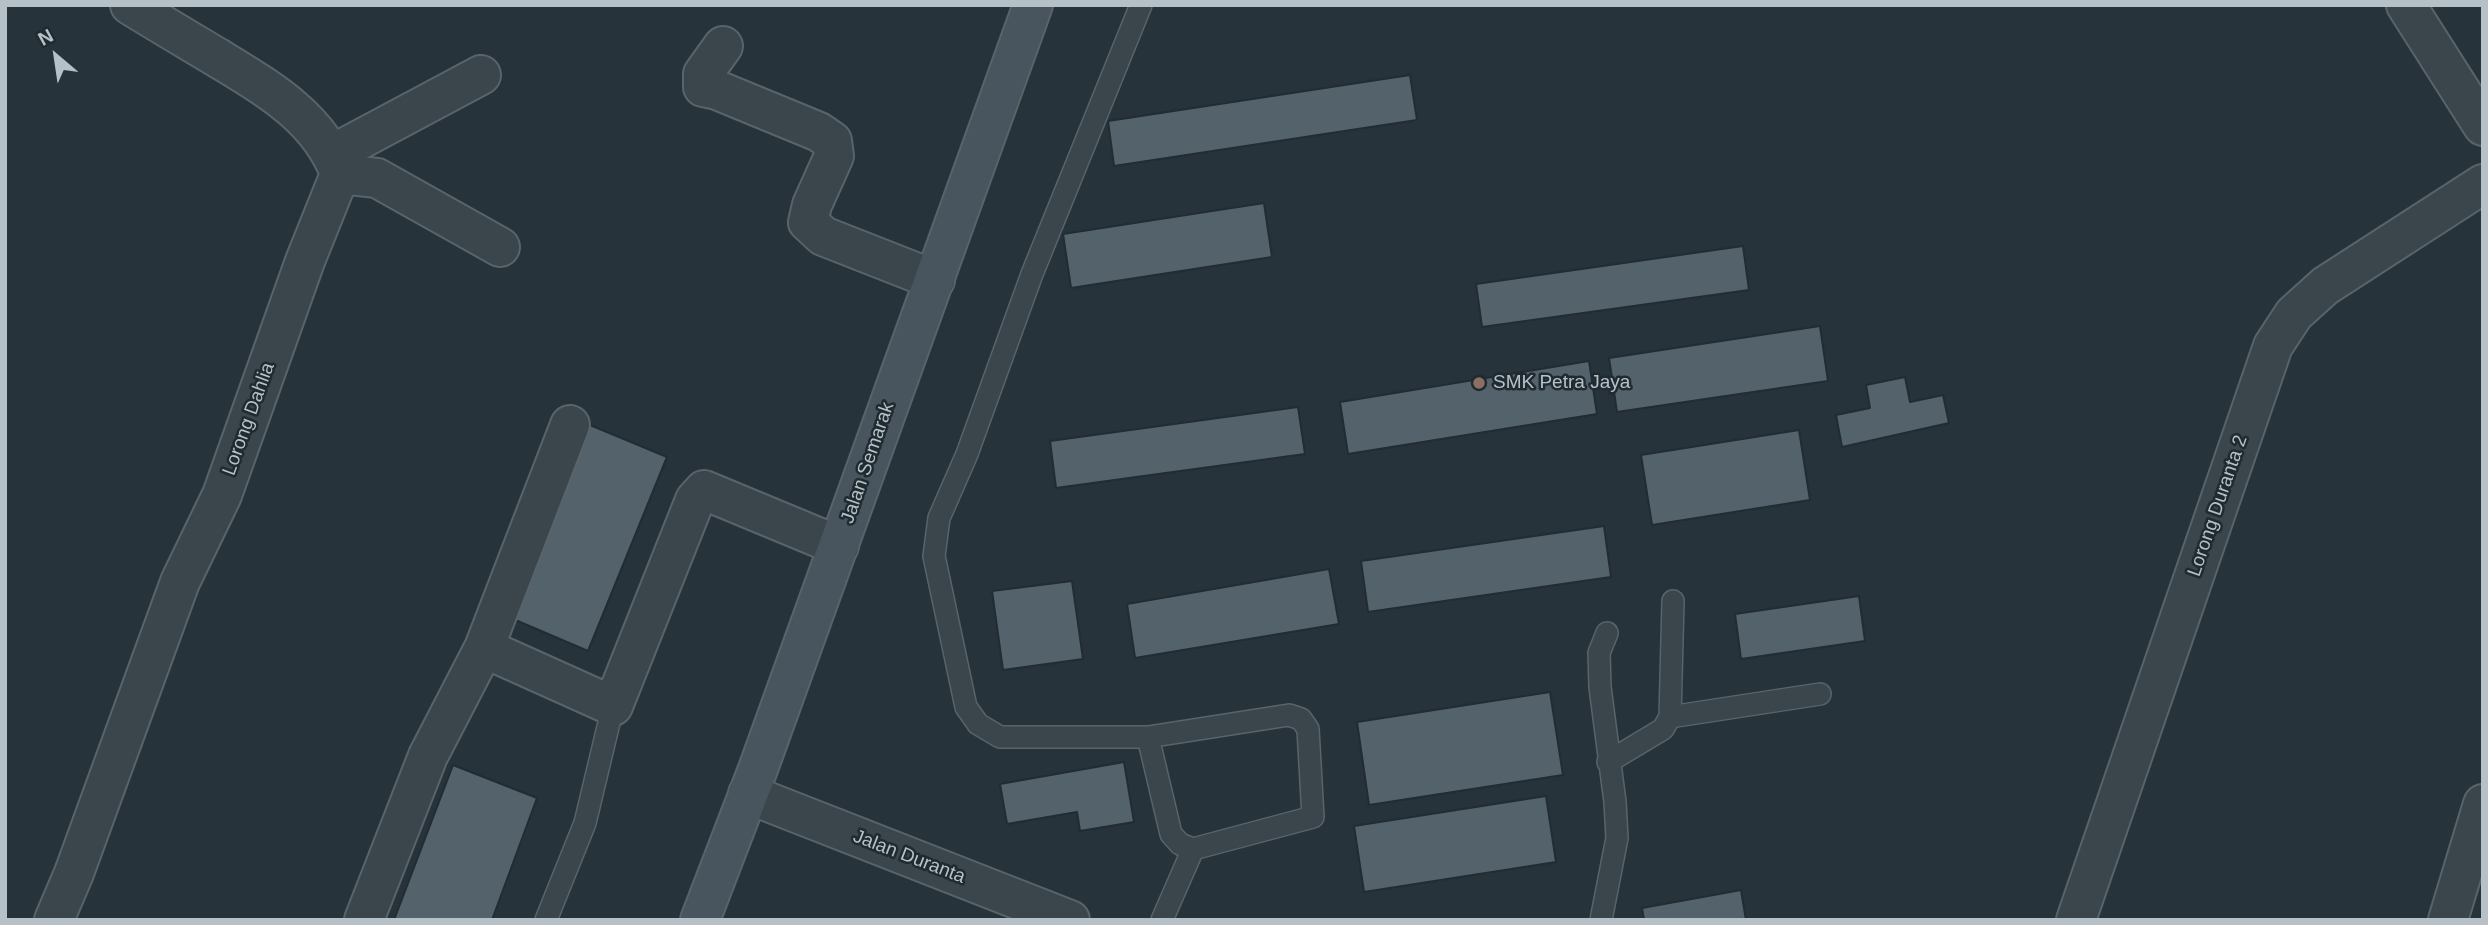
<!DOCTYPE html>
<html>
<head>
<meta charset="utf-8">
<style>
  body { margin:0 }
  #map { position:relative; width:2488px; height:925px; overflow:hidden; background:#27333b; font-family:Arial,sans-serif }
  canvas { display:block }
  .frame { position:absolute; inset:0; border:7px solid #b6c0c7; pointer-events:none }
  .north { position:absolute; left:21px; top:21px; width:70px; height:70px; -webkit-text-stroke:5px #1f2a31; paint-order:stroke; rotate:331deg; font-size:19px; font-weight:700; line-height:28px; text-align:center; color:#b6c0c7 }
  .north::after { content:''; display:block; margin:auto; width:24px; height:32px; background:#b6c0c7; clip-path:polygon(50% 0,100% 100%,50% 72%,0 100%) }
</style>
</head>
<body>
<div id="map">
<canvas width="2488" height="925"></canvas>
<div class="frame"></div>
<div class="north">N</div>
</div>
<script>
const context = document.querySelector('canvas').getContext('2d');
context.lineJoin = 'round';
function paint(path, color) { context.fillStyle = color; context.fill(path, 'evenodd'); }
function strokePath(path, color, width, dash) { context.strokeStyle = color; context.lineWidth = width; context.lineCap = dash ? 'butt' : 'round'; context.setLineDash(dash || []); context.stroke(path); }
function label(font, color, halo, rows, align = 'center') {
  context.font = font + ' Arial,sans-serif'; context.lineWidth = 5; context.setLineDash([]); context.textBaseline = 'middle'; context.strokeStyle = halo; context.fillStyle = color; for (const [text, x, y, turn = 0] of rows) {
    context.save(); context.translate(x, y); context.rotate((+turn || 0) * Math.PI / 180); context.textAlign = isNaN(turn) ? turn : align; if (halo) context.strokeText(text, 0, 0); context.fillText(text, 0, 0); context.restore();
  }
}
const building = new Path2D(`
  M 1410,75 L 1417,120 L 1114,166 L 1108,121 Z
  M 1264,203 L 1272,257 L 1071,288 L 1063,234 Z
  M 1743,246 L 1749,290 L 1482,327 L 1476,284 Z
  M 1820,326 L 1828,381 L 1617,412 L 1609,358 Z
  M 1589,361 L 1597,414 L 1348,454 L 1340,402 Z
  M 1905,377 L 1910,402 L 1943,395 L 1949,423 L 1842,447 L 1836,415 L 1870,408 L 1866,385 Z
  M 1298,407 L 1305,454 L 1056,488 L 1050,441 Z
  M 590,425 L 667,457 L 588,651 L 506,616 Z
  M 1799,430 L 1810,500 L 1652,525 L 1641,455 Z
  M 1604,526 L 1611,577 L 1368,612 L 1361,561 Z
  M 1329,569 L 1339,624 L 1135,658 L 1127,604 Z
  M 1072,581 L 1083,659 L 1003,670 L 992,591 Z
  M 1859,596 L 1865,641 L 1741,659 L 1735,614 Z
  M 1550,692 L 1563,775 L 1369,805 L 1357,722 Z
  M 1124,762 L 1134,822 L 1080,831 L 1077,812 L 1007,824 L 1000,784 Z
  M 453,765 L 537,798 L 492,920 L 394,920 Z
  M 1546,796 L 1556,862 L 1364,892 L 1354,826 Z
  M 1741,890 L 1746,920 L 1644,920 L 1642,908 Z`);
const lane = new Path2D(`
  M 1141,5 L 1032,274 L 967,454 L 939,518 L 934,556 L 966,707 L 978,724 L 1000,737 L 1148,737 L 1289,715 L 1301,719 L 1308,729 L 1313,817 L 1193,849 L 1180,844 L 1171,834 L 1148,737
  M 1670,717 L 1820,694
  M 1608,762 L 1663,729 L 1670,717 L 1673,601
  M 546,920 L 585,823 L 613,706
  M 1162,920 L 1193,849
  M 1601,920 L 1617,838 L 1615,802 L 1600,687 L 1599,653 L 1607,633`);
const street = new Path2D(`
  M 2406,5 L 2483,126
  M 723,46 L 703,74 L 703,87 L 717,90 L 819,132 L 832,141 L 834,156 L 812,205 L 808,222 L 823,236 L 935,280
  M 333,154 L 481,75
  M 340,174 L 377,178 L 500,247
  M 570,425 L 484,648 L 613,706 L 695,500 L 704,490 L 839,546
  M 748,794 L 1070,920
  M 54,920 L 74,873 L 180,582 L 222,495 L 305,261 L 340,174 C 319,117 267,88 218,58 C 188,40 159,23 130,5
  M 364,920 L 428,756 L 484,648
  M 2076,920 L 2273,346 L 2294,314 L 2325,286 L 2483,184
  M 2448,920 L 2483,804`);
const secondary = new Path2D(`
  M 700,920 L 758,769 L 1033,5`);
const markers = [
  [1479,383,7,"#8d6e63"]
];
const poiNames = [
  ["SMK Petra Jaya",1493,383]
];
const streetNames = [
  ["Lorong Dahlia",249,419,-70],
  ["Jalan Semarak",868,463,-71],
  ["Lorong Duranta 2",2218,506,-71],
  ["Jalan Duranta",909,857,21]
];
paint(building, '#54626c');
strokePath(building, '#212c33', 2);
strokePath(lane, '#58636a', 24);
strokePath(street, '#58636a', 42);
strokePath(secondary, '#58636a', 42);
strokePath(lane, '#3a454c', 21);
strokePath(street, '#3a454c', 38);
strokePath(secondary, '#49555e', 38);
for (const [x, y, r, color] of markers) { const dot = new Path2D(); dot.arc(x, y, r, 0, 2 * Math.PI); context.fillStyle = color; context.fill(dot); strokePath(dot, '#1f2a31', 2.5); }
label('19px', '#b6c0c7', '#1f2a31', poiNames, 'left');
label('19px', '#b6c0c7', '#1f2a31', streetNames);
</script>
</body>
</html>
